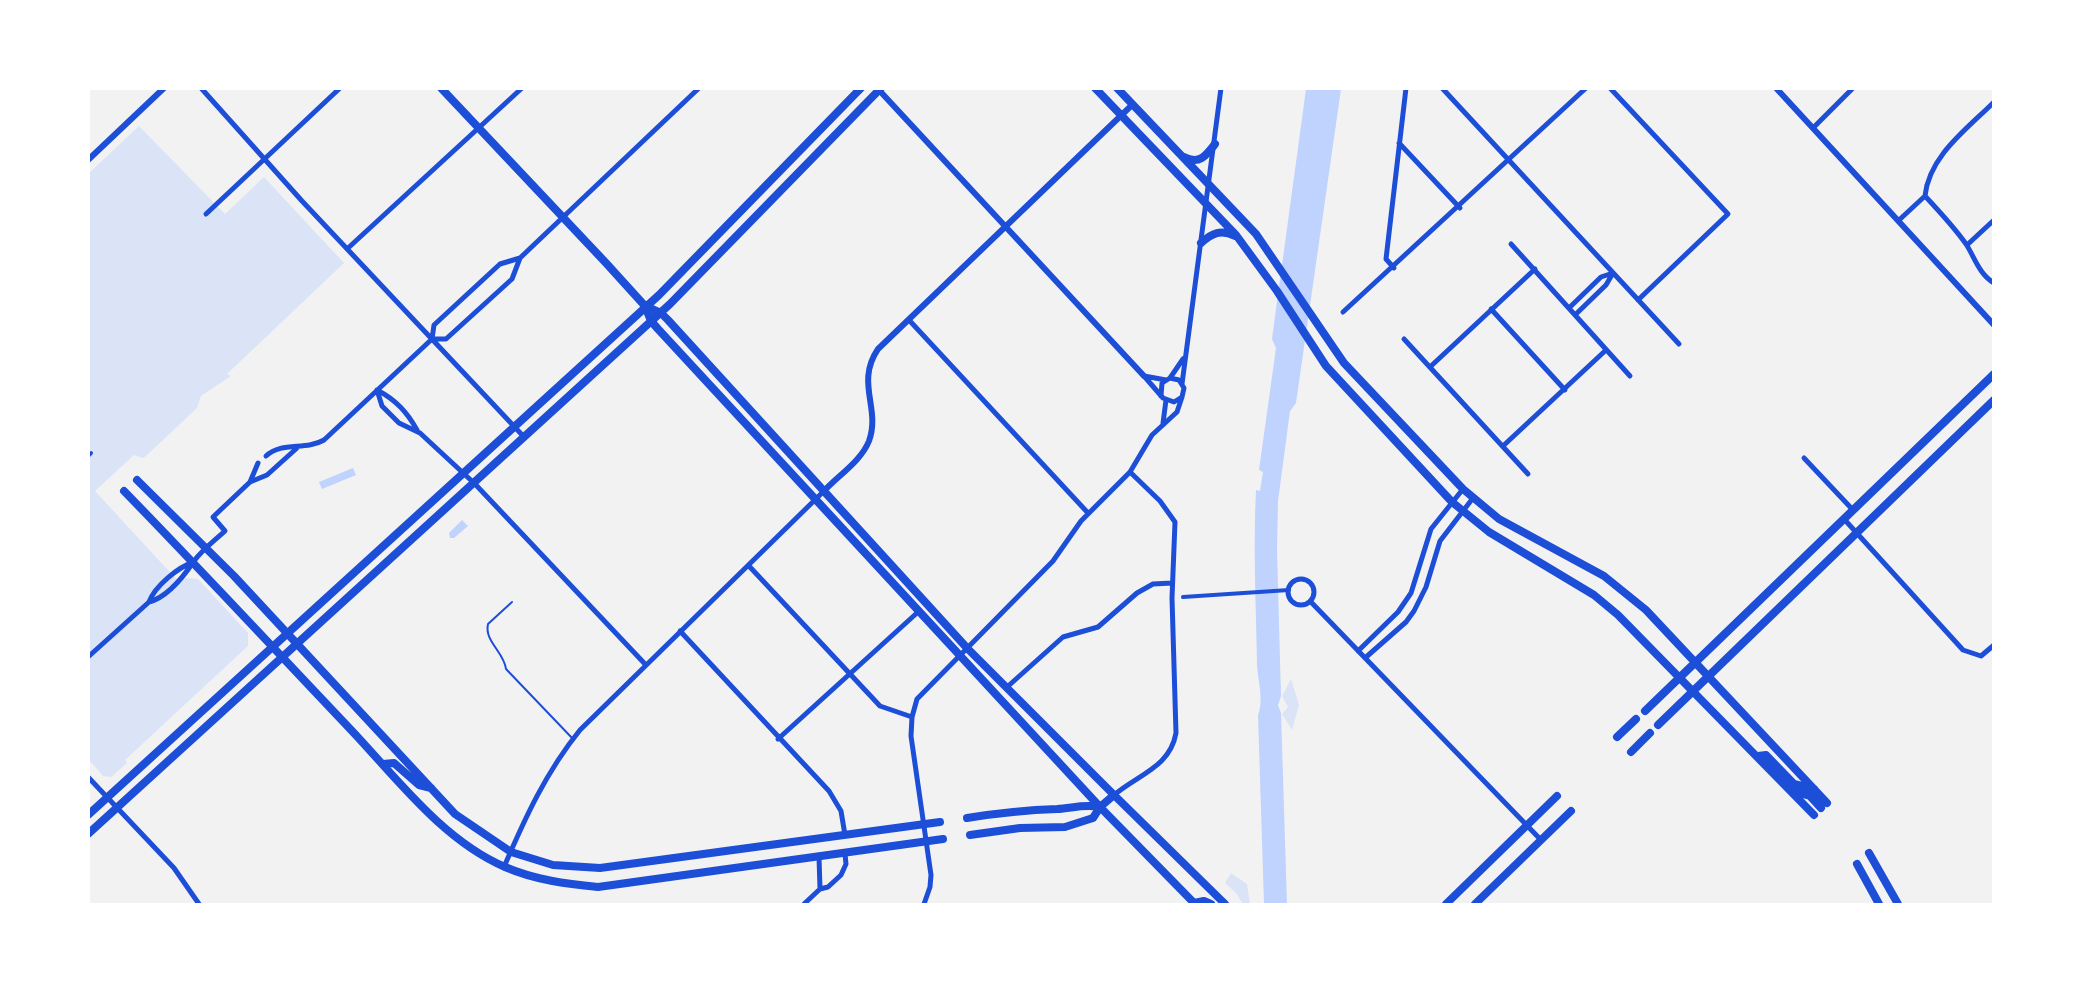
<!DOCTYPE html>
<html>
<head>
<meta charset="utf-8">
<style>
  body { margin:0 }
  #map { position:relative; width:2082px; height:993px; overflow:hidden; background:#f2f2f2; font-family:Raleway,sans-serif }
  canvas { display:block }
  .frame { position:absolute; inset:0; border:90px solid #fff; pointer-events:none }
</style>
</head>
<body>
<div id="map">
<canvas width="2082" height="993"></canvas>
<div class="frame"></div>
</div>
<script>
const context = document.querySelector('canvas').getContext('2d');
context.lineJoin = 'round';
function paint(path, color) { context.fillStyle = color; context.fill(path, 'evenodd'); }
function strokePath(path, color, width, dash) { context.strokeStyle = color; context.lineWidth = width; context.lineCap = dash ? 'butt' : 'round'; context.setLineDash(dash || []); context.stroke(path); }
const green = new Path2D(`
  M 139,126 L 225,214 L 264,177 L 344,263 L 227,374 L 231,376 L 201,396 L 197,408 L 146,456 L 143,458 L 134,455 L 95,491 L 180,583 L 186,578 L 198,579 L 248,633 L 248,646 L 125,760 L 127,763 L 111,777 L 103,776 L 89,760 L 89,173 Z
  M 1291,679 L 1299,705 L 1292,730 L 1282,714 L 1288,707 L 1282,696 Z
  M 1231,873 L 1247,884 L 1250,904 L 1242,903 L 1237,894 L 1225,883 Z`);
const water = new Path2D(`
  M 1306,89 L 1341,89 L 1296,403 L 1290,411 L 1278,501 L 1277,550 L 1281,696 L 1278,705 L 1281,713 L 1287,904 L 1264,904 L 1258,715 C 1264,701 1258,681 1257,665 C 1256,607 1253,548 1256,490 L 1260,491 L 1263,472 L 1259,470 L 1276,348 L 1272,339 L 1276,309 Z
  M 353,468 L 356,475 L 322,489 L 319,482 Z
  M 462,520 L 468,526 L 454,538 L 450,538 L 449,533 Z`);
const service = new Path2D(`
  M 512,602 L 488,624 C 484,641 504,652 506,669 L 573,739`);
const pedestrian = new Path2D(`
  M 88,456 L 91,453
  M 1183,597 L 1289,590`);
const minor = new Path2D(`
  M 201,88 L 302,201 L 525,438
  M 1442,88 L 1679,344
  M 1610,88 L 1728,214 L 1638,300
  M 1994,102 C 1967,129 1929,156 1925,196 C 1939,211 1954,227 1966,244 C 1975,258 1979,274 1994,283
  M 1813,128 L 1853,88
  M 1399,143 L 1460,208
  M 206,214 L 340,88
  M 1898,221 L 1925,196
  M 1511,244 L 1630,376
  M 1967,245 L 1994,220
  M 347,249 L 522,88
  M 1394,268 L 1386,259 L 1406,88
  M 1569,308 L 1601,277 L 1613,273
  M 1491,309 L 1565,390
  M 1343,312 L 1586,88
  M 1575,315 L 1606,285 L 1613,273
  M 909,320 L 1088,513
  M 432,339 L 446,339 L 512,279 L 520,258 L 699,88
  M 1404,339 L 1528,474
  M 1430,367 L 1535,269
  M 1144,376 L 1163,398 L 1174,402 L 1182,397 L 1184,388 L 1179,380 L 1170,378
  M 1144,376 L 1166,380
  M 1182,384 L 1221,88
  M 377,390 L 382,406 L 399,423 L 420,433 L 475,484 L 645,664
  M 377,390 C 396,400 407,412 417,430
  M 1161,396 L 1162,383 L 1170,378 L 1183,359
  M 1163,423 L 1166,400
  M 1503,446 L 1606,350
  M 266,456 C 282,441 305,451 324,440 L 432,339 L 434,325 L 500,264 L 520,258
  M 1804,458 L 1853,510
  M 250,482 L 258,463
  M 1844,519 L 1963,650 L 1981,656 L 1994,645
  M 749,566 L 880,706 L 912,717
  M1288 592a13 13 0 1 1 26 0a13 13 0 1 1-26 0Z
  M 1310,601 L 1541,840
  M 149,602 C 155,586 178,567 194,562
  M 680,631 L 829,791 L 841,811 L 845,835
  M 1358,651 L 1398,612 L 1411,593 L 1431,529 L 1463,489
  M 88,657 L 149,602 C 168,597 184,576 194,561 C 202,550 215,540 225,531 L 213,517 L 250,482 L 267,475 L 297,448
  M 1365,658 L 1406,622 L 1414,611 L 1426,587 L 1440,541 L 1473,498
  M 1006,688 L 1063,637 L 1098,627 L 1137,593 L 1153,584 L 1172,583
  M 778,739 L 918,612
  M 88,777 L 174,868 L 199,904
  M 1114,795 C 1139,774 1170,767 1176,733 L 1172,598 L 1175,522 L 1160,501 L 1130,472
  M 819,857 L 820,889
  M 504,867 C 525,818 546,772 580,730 L 825,490
  M 804,904 L 820,889 L 828,887 L 841,875 L 846,864 L 845,854
  M 924,904 L 930,887 L 931,875 L 911,736 L 912,717 L 917,699 L 1053,561 L 1081,521 L 1130,472 L 1152,435 L 1177,412 L 1182,397`);
const tertiary = new Path2D(`
  M 1776,88 L 1994,325
  M 878,89 L 1144,376
  M 88,160 L 164,88
  M 825,490 C 839,475 861,461 869,441 C 881,408 855,383 878,349 L 1132,105`);
const secondary = new Path2D(`
  M 441,88 L 606,263 L 645,306 L 651,321 L 658,329 L 1100,807
  M 645,306 L 661,313 L 668,320 L 967,648 L 1114,795
  M 88,815 L 659,295 L 861,88
  M 88,834 L 670,304 L 881,88`);
const primary = new Path2D(`
  M 1095,88 L 1236,235 L 1277,291 L 1326,366 L 1452,502 L 1489,532 L 1594,595 L 1618,615 L 1814,815
  M 1117,88 L 1256,234 L 1344,363 L 1463,489 L 1499,519 L 1604,576 L 1646,610 L 1827,803
  M 1184,157 C 1199,165 1206,156 1215,144
  M 1201,243 C 1212,233 1221,229 1235,236
  M 137,480 L 234,576 L 455,814 L 511,852 L 553,865 L 600,868 L 940,822
  M 124,491 C 202,571 277,652 353,732 C 398,780 444,841 505,867 C 535,880 567,884 598,887 L 943,839
  M 1645,711 L 1994,374
  M 1658,725 L 1994,400
  M 1617,737 L 1636,719
  M 1631,752 L 1650,733
  M 1758,756 L 1766,755 L 1794,784 L 1814,789
  M 383,764 L 394,763 L 419,785 L 431,788
  M 1792,791 L 1810,796 L 1821,808
  M 1100,807 L 1195,904
  M 967,818 C 998,813 1026,810 1057,809 C 1073,808 1084,804 1100,807
  M 970,835 L 1020,828 L 1065,827 L 1093,818 L 1100,807 L 1114,795 L 1225,904
  M 1869,853 L 1898,904
  M 1857,864 L 1879,904
  M 1194,903 L 1204,901 L 1211,904
  M 1446,904 L 1557,796
  M 1475,904 L 1571,811`);
paint(green, '#dbe4f7');
paint(water, '#bfd3fe');
strokePath(service, '#1d4ed8', 2);
strokePath(pedestrian, '#1d4ed8', 4);
strokePath(minor, '#1d4ed8', 5);
strokePath(tertiary, '#1d4ed8', 6);
strokePath(secondary, '#1d4ed8', 8);
strokePath(primary, '#1d4ed8', 8);
</script>
</body>
</html>
